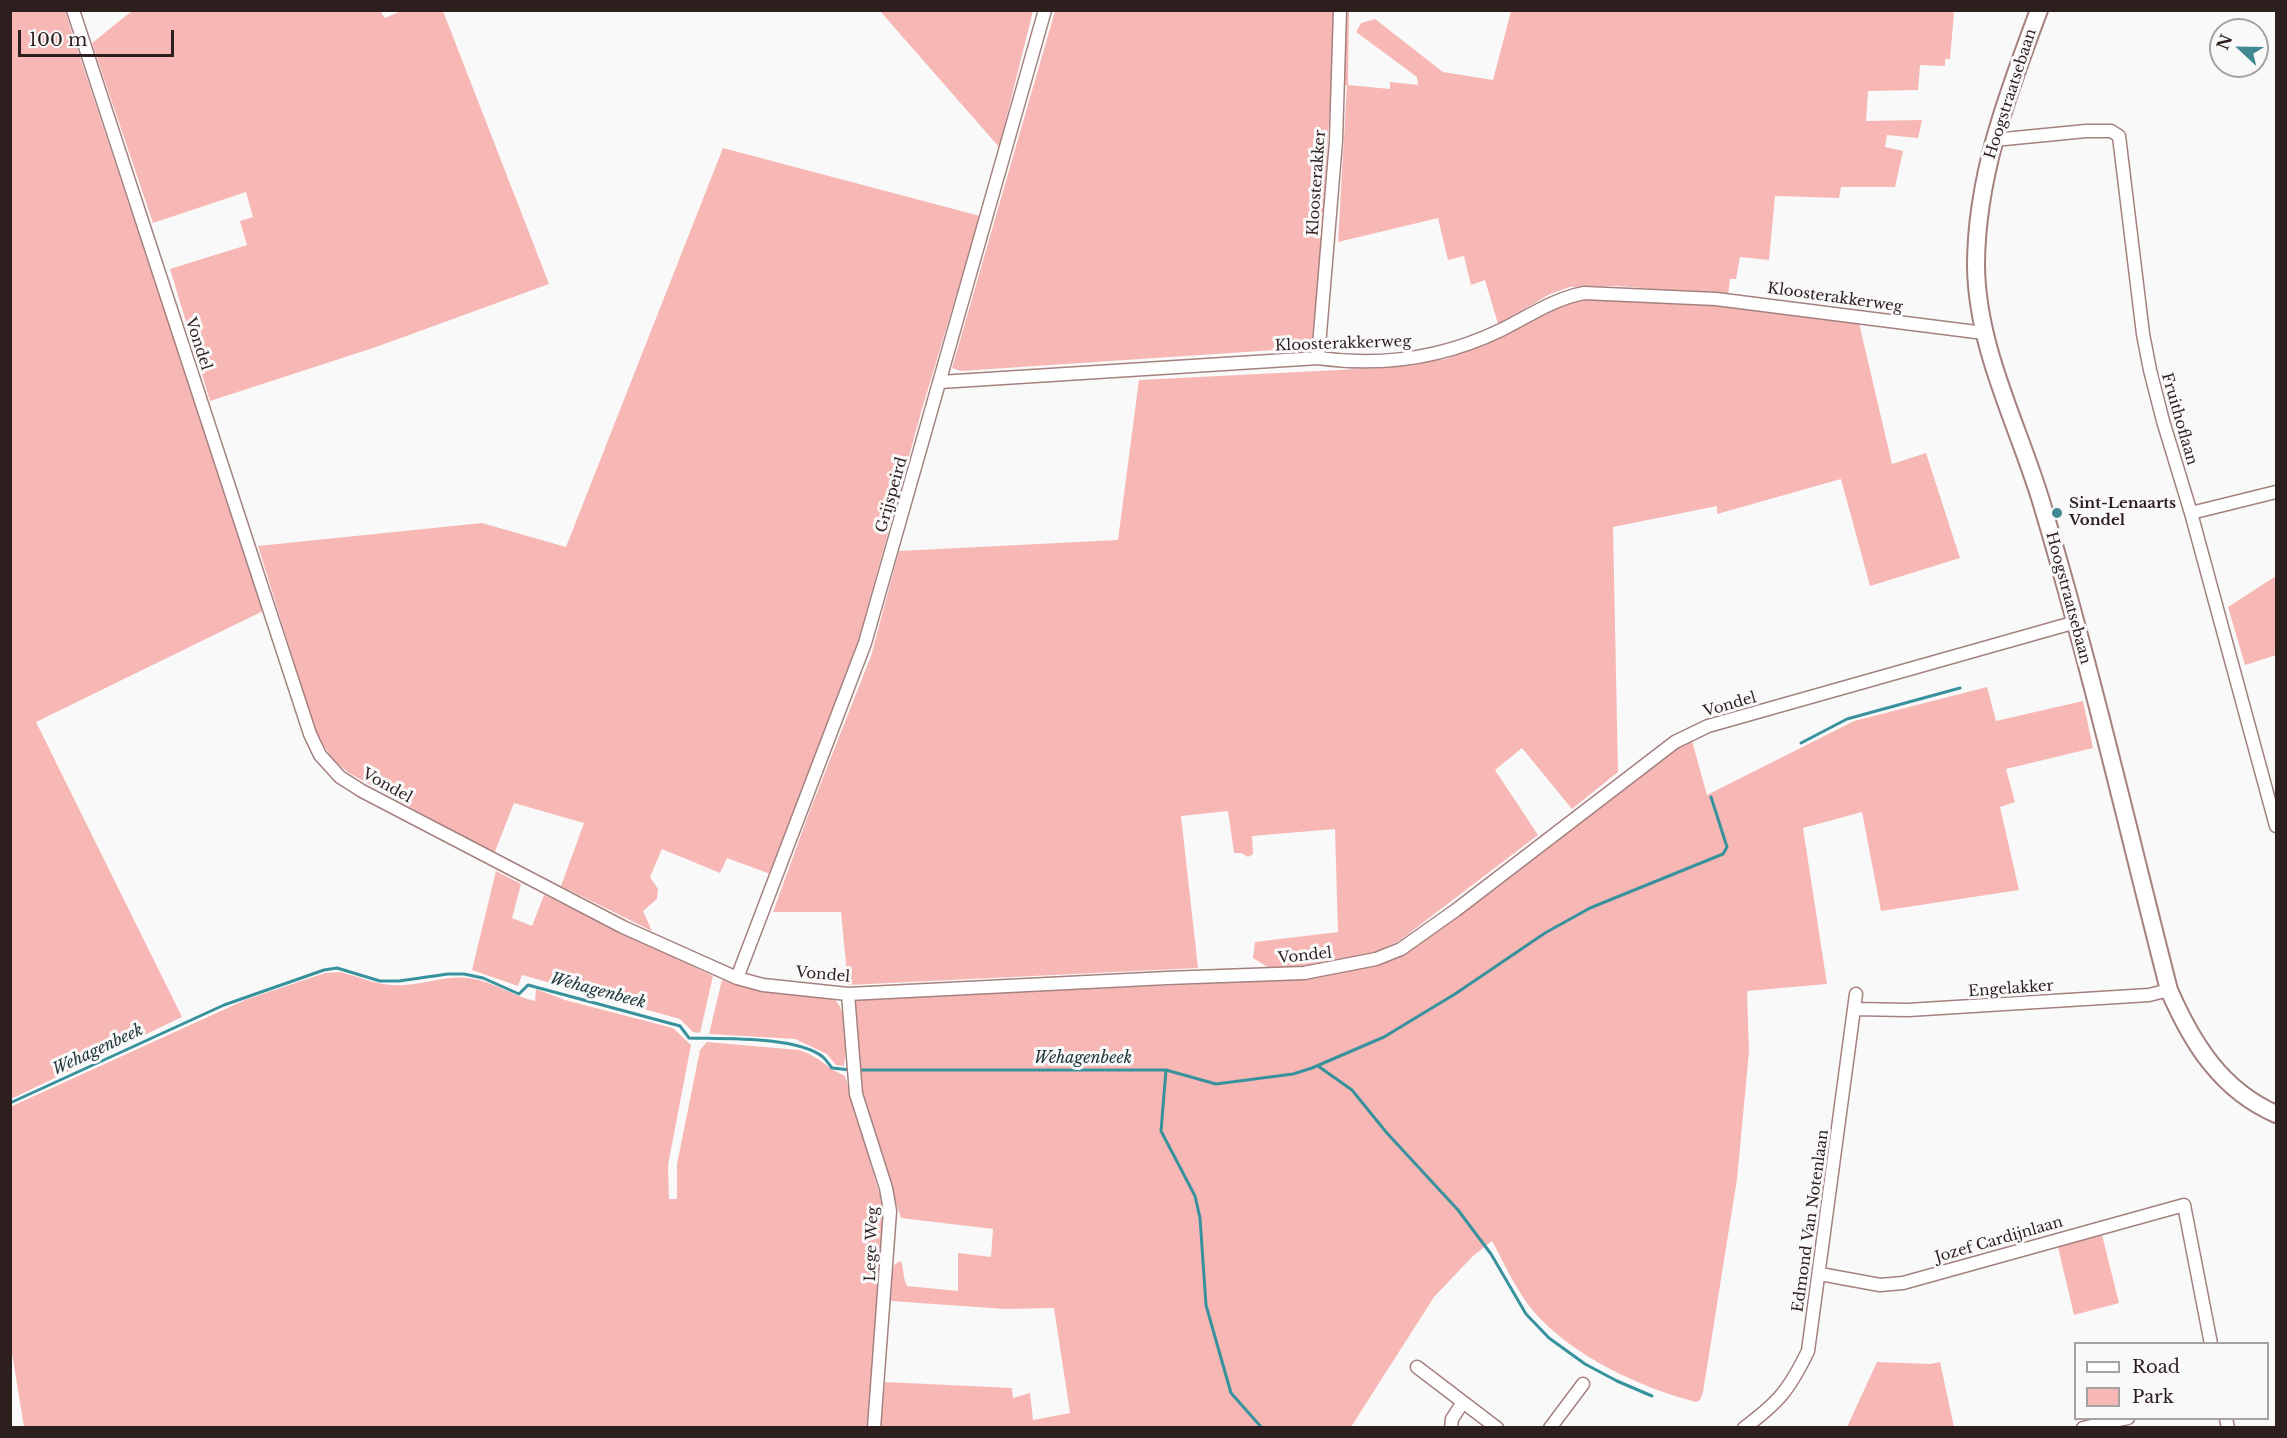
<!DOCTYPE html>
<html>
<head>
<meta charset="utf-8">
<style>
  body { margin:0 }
  #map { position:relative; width:2287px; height:1438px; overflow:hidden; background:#f9f9f9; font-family:"Libre Baskerville",serif }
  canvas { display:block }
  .frame { position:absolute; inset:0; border:12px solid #2d1f1e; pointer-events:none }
  .legend { position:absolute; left:2074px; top:1342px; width:195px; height:78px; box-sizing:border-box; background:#f9f9f9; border:2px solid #a7a2a1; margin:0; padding:8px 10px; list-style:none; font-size:18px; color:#2d1f1e }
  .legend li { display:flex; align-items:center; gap:12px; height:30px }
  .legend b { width:30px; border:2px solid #a7a2a1 }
  .north { position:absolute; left:2209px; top:18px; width:60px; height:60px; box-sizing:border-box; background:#f9f9f9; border:2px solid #a7a2a1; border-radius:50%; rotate:292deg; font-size:16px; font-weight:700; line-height:24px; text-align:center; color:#2d1f1e }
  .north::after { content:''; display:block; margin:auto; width:21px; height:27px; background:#418892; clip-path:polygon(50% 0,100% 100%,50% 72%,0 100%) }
  .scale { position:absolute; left:18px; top:30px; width:156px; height:27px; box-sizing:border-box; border:3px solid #2d1f1e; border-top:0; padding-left:8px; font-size:18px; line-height:21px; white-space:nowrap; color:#2d1f1e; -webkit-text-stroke:4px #f9f9f9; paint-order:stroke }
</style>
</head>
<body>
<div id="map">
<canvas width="2287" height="1438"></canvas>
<div class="frame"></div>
<ul class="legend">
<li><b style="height:8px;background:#fff"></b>Road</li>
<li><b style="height:16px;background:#f7b8b5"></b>Park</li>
</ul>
<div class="north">N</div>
<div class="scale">100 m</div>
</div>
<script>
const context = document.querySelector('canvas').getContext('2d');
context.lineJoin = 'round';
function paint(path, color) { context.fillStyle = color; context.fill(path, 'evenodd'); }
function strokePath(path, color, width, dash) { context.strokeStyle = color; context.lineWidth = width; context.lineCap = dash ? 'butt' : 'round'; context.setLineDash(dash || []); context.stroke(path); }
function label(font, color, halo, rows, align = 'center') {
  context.font = font + ' "Libre Baskerville",serif'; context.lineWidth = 6; context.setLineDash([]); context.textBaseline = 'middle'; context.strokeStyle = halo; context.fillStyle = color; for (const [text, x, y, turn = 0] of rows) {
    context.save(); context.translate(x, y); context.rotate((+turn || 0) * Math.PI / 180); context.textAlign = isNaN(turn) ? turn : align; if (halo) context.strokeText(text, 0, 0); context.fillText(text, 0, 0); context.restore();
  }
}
const green = new Path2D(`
  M 1947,10 L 1954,13 L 1950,59 L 1945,59 L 1945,66 L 1920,65 L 1918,90 L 1868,91 L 1866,121 L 1922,120 L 1918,138 L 1887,135 L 1885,147 L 1903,151 L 1895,187 L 1841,187 L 1839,198 L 1775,196 L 1769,260 L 1740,257 L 1736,279 L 1730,279 L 1728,295 L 1617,286 L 1570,287 L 1550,294 L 1498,324 L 1485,280 L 1471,285 L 1464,256 L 1448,260 L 1438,218 L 1338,242 L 1347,85 L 1331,87 L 1316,338 L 1311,346 L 1305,348 L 961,371 L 952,368 L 1055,11 L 1349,11 L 1348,85 L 1390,89 L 1390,82 L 1418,85 L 1417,77 L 1356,32 L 1361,23 L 1375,19 L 1443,72 L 1493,80 L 1511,11 Z
  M 11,11 L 65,11 C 130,211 199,410 263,611 L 36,722 L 182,1017 L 11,1099 Z
  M 380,11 L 385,18 L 401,11 L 443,11 L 549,284 L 376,347 L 210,401 L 170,269 L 247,245 L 240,221 L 253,217 L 246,192 L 153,223 L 92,43 L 132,11 Z
  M 880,11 L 1033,11 L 999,147 Z
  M 723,148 L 980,216 L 922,409 L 860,635 L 773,875 L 727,858 L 720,873 L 662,849 L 650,877 L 658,889 L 657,899 L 643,911 L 652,931 L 561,886 L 584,823 L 514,803 L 494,854 L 349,773 L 333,760 L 316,733 L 258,546 L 482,523 L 566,547 Z
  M 1587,297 L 1747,307 L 1859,323 L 1892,464 L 1926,453 L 1960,558 L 1870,586 L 1841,479 L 1717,514 L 1717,506 L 1613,527 L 1618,772 L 1572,809 L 1522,748 L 1495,770 L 1538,835 L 1399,941 L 1380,950 L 1353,959 L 1314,965 L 1269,968 L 1253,958 L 1255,942 L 1338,932 L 1335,829 L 1252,836 L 1253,854 L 1248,857 L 1241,853 L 1234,853 L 1228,811 L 1181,816 L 1198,968 L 848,985 L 841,912 L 773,912 L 809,813 L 871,656 L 899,551 L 1118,540 L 1139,380 L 1378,368 L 1446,359 L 1483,344 L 1548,309 Z
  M 2276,576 L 2276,655 L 2245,665 L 2228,607 Z
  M 1987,687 L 1996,721 L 2083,701 L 2093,748 L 2006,769 L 2015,802 L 2000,807 L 2019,890 L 1881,911 L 1862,812 L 1803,828 L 1827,984 L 1747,991 L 1749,1052 L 1737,1179 L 1703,1392 L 1700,1400 L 1696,1402 C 1639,1387 1574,1357 1534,1312 C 1517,1292 1505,1265 1492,1241 L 1473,1256 L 1434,1297 L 1351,1427 L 881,1427 L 885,1382 L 1012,1388 L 1013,1398 L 1030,1393 L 1033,1420 L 1070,1413 L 1054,1308 L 1005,1309 L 891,1301 L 892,1271 L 895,1264 L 901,1261 C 904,1270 903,1278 907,1286 L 958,1291 L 958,1253 L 991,1257 L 993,1229 L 901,1218 L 866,1112 L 858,1074 L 853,1005 L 855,999 L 1270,981 L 1354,970 L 1381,964 L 1412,947 L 1651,766 L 1681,746 L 1692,741 L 1707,795 L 1854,721 Z
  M 496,871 L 521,884 L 512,918 L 532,926 L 544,895 L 713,976 L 700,1033 L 693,1032 L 680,1019 L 522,975 L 518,986 L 472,970 Z
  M 341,972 C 362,978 382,987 404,985 C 425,984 448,975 469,978 C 493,981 512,996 535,1001 L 536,989 L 565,1000 L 673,1028 L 691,1045 L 668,1165 L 669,1199 L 677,1199 L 677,1164 L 700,1050 L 707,1042 L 799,1050 C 817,1055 828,1069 845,1076 L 880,1196 L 884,1225 L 867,1427 L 24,1427 L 11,1347 L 10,1107 L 245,1000 L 325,973 Z
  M 722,980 L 749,988 L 833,998 C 850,1013 847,1045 844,1066 L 836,1065 L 827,1054 L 795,1039 L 709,1034 Z
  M 2102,1235 L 2119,1303 L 2074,1315 L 2058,1247 Z
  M 1877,1362 L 1930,1364 L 1940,1362 L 1954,1427 L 1847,1427 Z`);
const stream = new Path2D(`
  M 1801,743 L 1847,719 L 1960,688
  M 1318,1066 L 1352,1090 L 1386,1132 L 1458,1210 L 1491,1254 L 1526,1314 L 1549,1338 L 1585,1364 L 1617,1381 L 1652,1396
  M 858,1070 L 1166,1070 L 1216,1084 L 1293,1074 L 1312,1068 L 1384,1037 L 1455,994 L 1545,933 L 1590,908 L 1723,854 L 1727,847 L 1711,797
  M 1166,1070 L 1161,1131 L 1195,1196 L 1200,1218 L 1206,1305 L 1217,1344 L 1231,1393 L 1262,1428
  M 10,1103 L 224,1005 L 324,970 L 337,968 L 380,981 L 399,981 L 448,974 L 464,974 L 483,978 L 519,994 L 528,985 L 680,1026 L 689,1038 C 723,1039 796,1036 823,1057 C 826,1060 829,1064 832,1068 L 851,1070`);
const street = new Path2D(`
  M 73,10 L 310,734 L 320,755 L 340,777 L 362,791 L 623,927 L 737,978 L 763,985 L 848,994 L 1167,978 L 1304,973 L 1376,959 L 1401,949 L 1456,910 L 1675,742 L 1708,726 L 2076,622
  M 1994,140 L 2086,131 L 2111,131 L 2119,136 L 2143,334 L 2150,370 L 2163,421 L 2191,513 L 2276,826
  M 1318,358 L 1336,141 L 1340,10
  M 940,382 L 1318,358 C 1382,367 1443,358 1501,330 C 1529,316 1553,299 1584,293 L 1716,299 L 1984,333
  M 2191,513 L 2276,492
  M 737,978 L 865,643 L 1045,10
  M 848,994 L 856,1094 L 886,1188 L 890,1211 L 874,1428
  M 1854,1009 L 1908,1010 L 2149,995 L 2169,990
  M 1820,1274 L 1880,1285 L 1903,1283 L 2184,1205 L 2211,1344
  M 1417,1367 L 1497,1428
  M 2226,1418 L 2228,1428
  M 2108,1422 L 2128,1418
  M 1451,1428 L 1452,1419 L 1463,1402
  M 1550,1428 L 1583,1384
  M 1744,1428 C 1779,1402 1789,1390 1808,1351 L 1856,994
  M 2083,1428 L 2108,1422 L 2107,1418`);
const secondary = new Path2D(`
  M 2039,10 C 2008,93 1976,176 1976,266 C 1977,352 2021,430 2044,511 C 2091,669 2128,830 2169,990 C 2192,1043 2221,1090 2276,1114`);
const markers = [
  [2057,513,6,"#418892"]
];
const streetNames = [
  ["Hoogstraatsebaan",2011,94,-72],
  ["Kloosterakker",1317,183,-86],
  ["Kloosterakkerweg",1835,298,8],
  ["Vondel",198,344,72],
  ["Kloosterakkerweg",1343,344,-2],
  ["Fruithoflaan",2179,419,74],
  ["Grijspeird",892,495,-74],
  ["Hoogstraatsebaan",2068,598,75],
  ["Vondel",1730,705,-16],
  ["Vondel",387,786,29],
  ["Vondel",1305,956,-6],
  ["Vondel",823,975,5],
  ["Engelakker",2011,989,-4],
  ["Edmond Van Notenlaan",1811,1221,-82],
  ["Jozef Cardijnlaan",1999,1240,-16],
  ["Lege Weg",872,1244,-88]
];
const poiNames = [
  ["Sint-Lenaarts",2069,504],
  ["Vondel",2069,521]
];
const waterNames = [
  ["Wehagenbeek",598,991,15],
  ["Wehagenbeek",98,1050,-25],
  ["Wehagenbeek",1083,1058]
];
paint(green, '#f7b8b5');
strokePath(stream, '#38929e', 3);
strokePath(street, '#a4817f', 15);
strokePath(secondary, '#a4817f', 20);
strokePath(street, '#fff', 12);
strokePath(secondary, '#fff', 16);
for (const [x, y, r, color] of markers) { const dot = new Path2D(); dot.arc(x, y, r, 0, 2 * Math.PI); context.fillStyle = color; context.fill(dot); strokePath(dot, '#f9f9f9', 2); }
label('15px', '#2d1f1e', '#f9f9f9', streetNames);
label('bold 15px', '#2d1f1e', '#f9f9f9', poiNames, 'left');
label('italic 16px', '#21383b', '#f9f9f9', waterNames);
</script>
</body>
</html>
